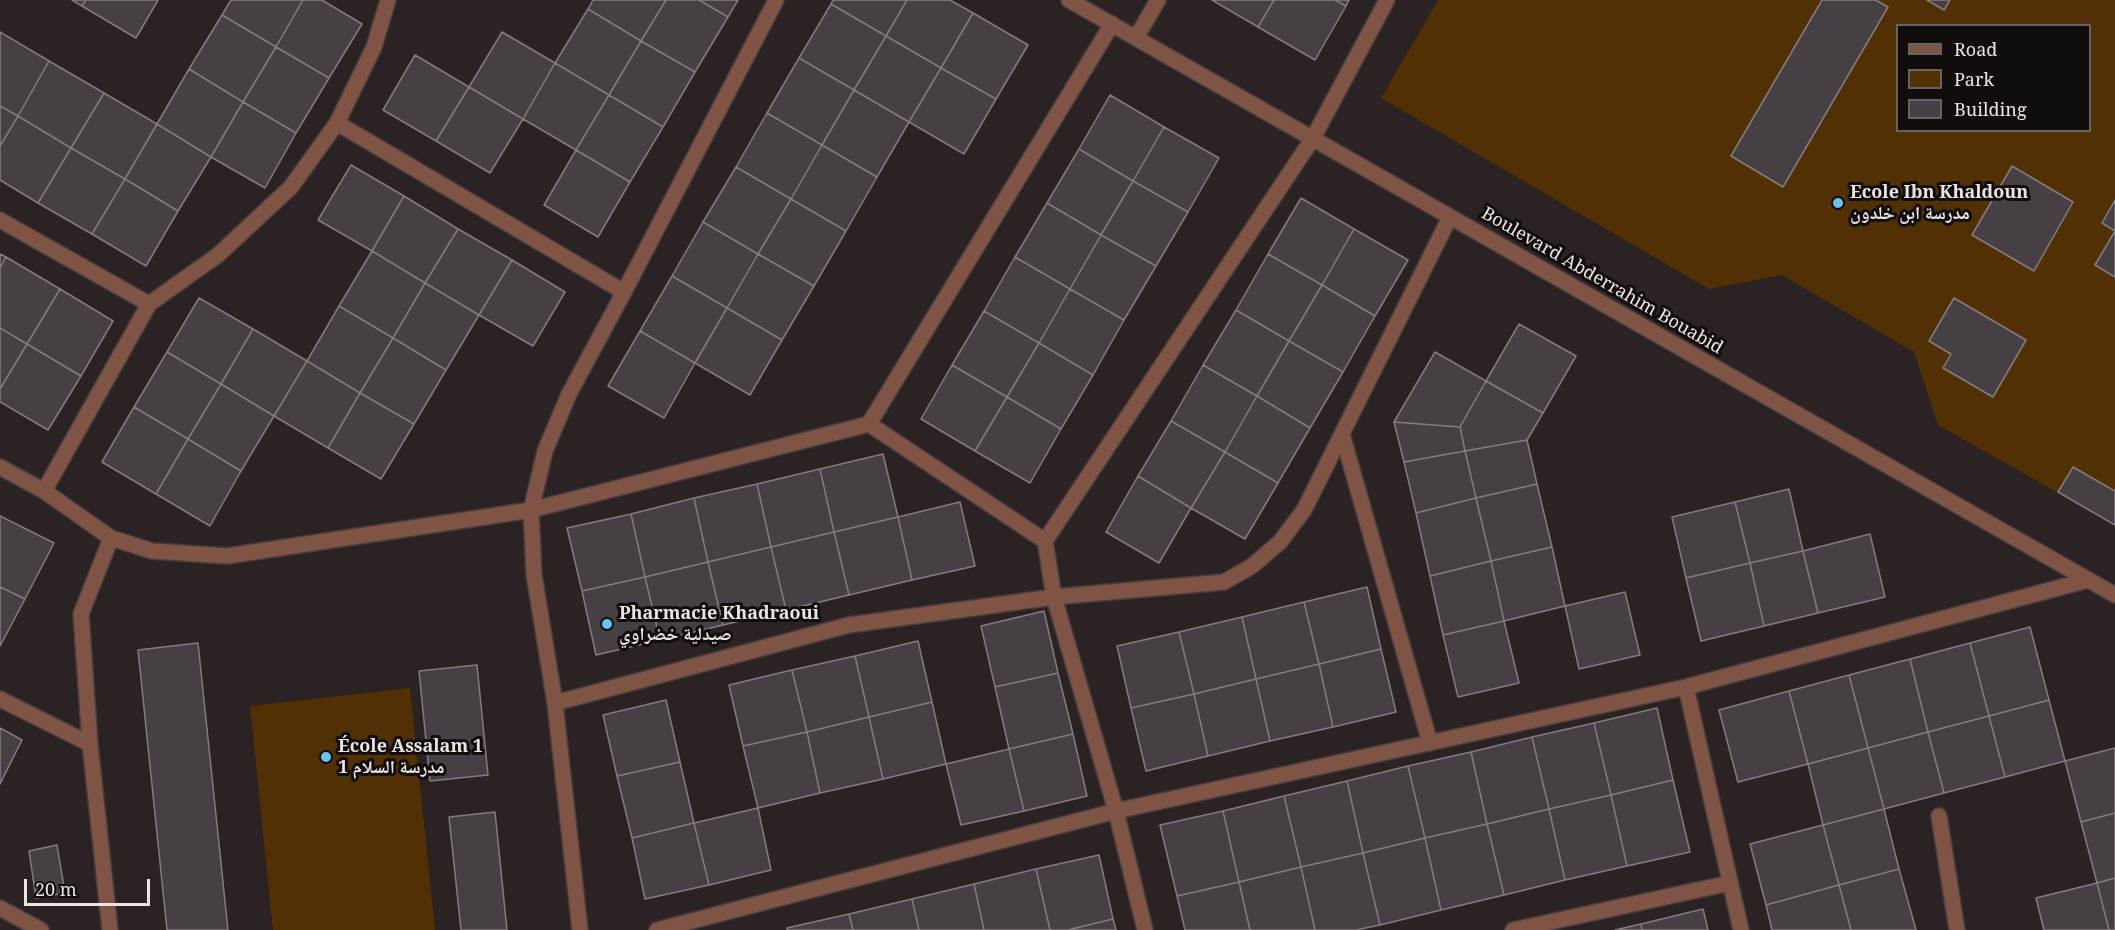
<!DOCTYPE html>
<html>
<head>
<meta charset="utf-8">
<style>
  body { margin:0 }
  #map { position:relative; width:2115px; height:930px; overflow:hidden; background:#2b2223; font-family:"Noto Serif",serif }
  canvas { display:block }
  .legend { position:absolute; left:1896px; top:24px; width:195px; height:108px; box-sizing:border-box; background:#110d0d; border:2px solid #686363; margin:0; padding:8px 10px; list-style:none; font-size:18px; color:#eae4e4 }
  .legend li { display:flex; align-items:center; gap:12px; height:30px }
  .legend b { width:30px; border:2px solid #686363 }
  .scale { position:absolute; left:24px; top:879px; width:126px; height:27px; box-sizing:border-box; border:3px solid #eae4e4; border-top:0; padding-left:8px; font-size:18px; line-height:21px; white-space:nowrap; color:#eae4e4; -webkit-text-stroke:4px #110d0d; paint-order:stroke }
</style>
</head>
<body>
<div id="map">
<canvas width="2115" height="930"></canvas>
<ul class="legend">
<li><b style="height:8px;background:#805445"></b>Road</li>
<li><b style="height:16px;background:#513003"></b>Park</li>
<li><b style="height:16px;background:#463f43"></b>Building</li>
</ul>
<div class="scale">20 m</div>
</div>
<script>
const context = document.querySelector('canvas').getContext('2d');
context.lineJoin = 'round';
function paint(path, color) { context.fillStyle = color; context.fill(path, 'evenodd'); }
function strokePath(path, color, width, dash) { context.strokeStyle = color; context.lineWidth = width; context.lineCap = dash ? 'butt' : 'round'; context.setLineDash(dash || []); context.stroke(path); }
function label(font, color, halo, rows, align = 'center') {
  context.font = font + ' "Noto Serif","Noto Naskh Arabic",serif'; context.lineWidth = 6; context.setLineDash([]); context.textBaseline = 'middle'; context.strokeStyle = halo; context.fillStyle = color; for (const [text, x, y, turn = 0] of rows) {
    context.save(); context.translate(x, y); context.rotate((+turn || 0) * Math.PI / 180); context.textAlign = isNaN(turn) ? turn : align; if (halo) context.strokeText(text, 0, 0); context.fillText(text, 0, 0); context.restore();
  }
}
const green = new Path2D(`
  M 1438,0 L 2115,0 L 2115,525 L 1938,425 L 1914,352 L 1782,275 L 1709,289 L 1381,98 ZM 1898,26 L 2090,26 L 2090,130 L 1898,130 Z
  M 410,688 L 435,930 L 273,930 L 250,706 Z`);
const building = new Path2D(`
  M 72,0 L 86,0 L 82,6 Z
  M 86,0 L 158,0 L 136,38 L 82,6 Z
  M 231,0 L 303,0 L 276,47 L 222,15 Z
  M 303,0 L 322,0 L 362,24 L 329,78 L 276,47 Z
  M 593,0 L 666,0 L 641,41 L 588,9 Z
  M 666,0 L 699,0 L 728,17 L 695,72 L 641,41 Z
  M 699,0 L 738,0 L 728,17 Z
  M 833,0 L 907,0 L 886,36 L 831,4 Z
  M 907,0 L 950,0 L 973,13 L 941,68 L 886,36 Z
  M 1212,0 L 1274,0 L 1258,27 Z
  M 1274,0 L 1335,0 L 1346,6 L 1315,60 L 1258,27 Z
  M 1335,0 L 1349,0 L 1346,6 Z
  M 1822,0 L 1876,0 L 1888,7 L 1783,187 L 1731,156 Z
  M 1927,0 L 1950,0 L 1944,10 Z
  M 831,4 L 886,36 L 854,90 L 799,58 Z
  M 588,9 L 641,41 L 609,95 L 555,63 Z
  M 973,13 L 1028,45 L 996,99 L 941,68 Z
  M 222,15 L 276,47 L 243,102 L 189,69 Z
  M 0,32 L 49,61 L 18,116 L 0,106 Z
  M 502,32 L 555,63 L 523,119 L 469,87 Z
  M 886,36 L 941,68 L 909,122 L 854,90 Z
  M 641,41 L 695,72 L 663,127 L 609,95 Z
  M 276,47 L 329,78 L 296,133 L 243,102 Z
  M 415,55 L 469,87 L 436,141 L 383,110 Z
  M 799,58 L 854,90 L 822,145 L 767,113 Z
  M 49,61 L 104,93 L 71,148 L 18,116 Z
  M 555,63 L 609,95 L 576,150 L 523,119 Z
  M 941,68 L 996,99 L 964,154 L 909,122 Z
  M 189,69 L 243,102 L 211,157 L 157,124 Z
  M 469,87 L 523,119 L 490,173 L 436,141 Z
  M 854,90 L 909,122 L 877,177 L 822,145 Z
  M 104,93 L 157,124 L 125,179 L 71,148 Z
  M 609,95 L 663,127 L 630,182 L 576,150 Z
  M 1110,95 L 1164,127 L 1133,181 L 1079,149 Z
  M 243,102 L 296,133 L 265,188 L 211,157 Z
  M 0,106 L 18,116 L 0,146 Z
  M 767,113 L 822,145 L 791,199 L 736,167 Z
  M 18,116 L 71,148 L 38,203 L 0,180 L 0,146 Z
  M 157,124 L 211,157 L 178,211 L 125,179 Z
  M 1164,127 L 1219,158 L 1188,212 L 1133,181 Z
  M 822,145 L 877,177 L 846,231 L 791,199 Z
  M 71,148 L 125,179 L 92,234 L 38,203 Z
  M 1079,149 L 1133,181 L 1101,235 L 1047,203 Z
  M 576,150 L 630,182 L 598,237 L 544,205 Z
  M 351,165 L 404,196 L 372,251 L 318,220 Z
  M 2012,166 L 2073,202 L 2034,271 L 1972,235 Z
  M 736,167 L 791,199 L 758,254 L 703,222 Z
  M 125,179 L 178,211 L 146,266 L 92,234 Z
  M 1133,181 L 1188,212 L 1156,266 L 1101,235 Z
  M 404,196 L 458,229 L 425,283 L 372,251 Z
  M 1301,198 L 1354,229 L 1322,285 L 1268,254 Z
  M 791,199 L 846,231 L 814,286 L 758,254 Z
  M 2115,200 L 2115,231 L 2102,223 Z
  M 1047,203 L 1101,235 L 1070,289 L 1015,257 Z
  M 703,222 L 758,254 L 727,308 L 672,276 Z
  M 458,229 L 512,260 L 479,315 L 425,283 Z
  M 1354,229 L 1408,260 L 1375,316 L 1322,285 Z
  M 2115,231 L 2115,277 L 2095,265 Z
  M 1101,235 L 1156,266 L 1124,320 L 1070,289 Z
  M 372,251 L 425,283 L 393,338 L 339,306 Z
  M 0,254 L 6,257 L 0,268 Z
  M 758,254 L 814,286 L 782,340 L 727,308 Z
  M 1268,254 L 1322,285 L 1289,341 L 1236,310 Z
  M 6,257 L 60,289 L 27,344 L 0,328 L 0,268 Z
  M 1015,257 L 1070,289 L 1039,343 L 984,311 Z
  M 512,260 L 565,292 L 533,346 L 479,315 Z
  M 672,276 L 727,308 L 695,363 L 640,331 Z
  M 425,283 L 479,315 L 446,370 L 393,338 Z
  M 1322,285 L 1375,316 L 1343,372 L 1289,341 Z
  M 60,289 L 113,321 L 81,376 L 27,344 Z
  M 1070,289 L 1124,320 L 1093,375 L 1039,343 Z
  M 199,298 L 253,329 L 221,384 L 167,352 Z
  M 1954,298 L 2026,340 L 1993,397 L 1943,368 L 1951,354 L 1929,341 Z
  M 339,306 L 393,338 L 360,393 L 307,361 Z
  M 727,308 L 782,340 L 750,395 L 695,363 Z
  M 1236,310 L 1289,341 L 1257,396 L 1203,365 Z
  M 984,311 L 1039,343 L 1007,397 L 952,365 Z
  M 1519,324 L 1576,356 L 1543,413 L 1486,381 Z
  M 0,328 L 27,344 L 0,389 Z
  M 253,329 L 307,361 L 274,416 L 221,384 Z
  M 640,331 L 695,363 L 664,418 L 608,386 Z
  M 393,338 L 446,370 L 414,424 L 360,393 Z
  M 1289,341 L 1343,372 L 1310,428 L 1257,396 Z
  M 1039,343 L 1093,375 L 1061,429 L 1007,397 Z
  M 27,344 L 81,376 L 48,430 L 0,402 L 0,389 Z
  M 167,352 L 221,384 L 188,439 L 134,407 Z
  M 1435,352 L 1486,381 L 1460,427 L 1394,422 Z
  M 307,361 L 360,393 L 328,448 L 274,416 Z
  M 952,365 L 1007,397 L 975,451 L 921,419 Z
  M 1203,365 L 1257,396 L 1225,452 L 1171,421 Z
  M 1486,381 L 1543,413 L 1527,440 L 1465,451 L 1460,427 Z
  M 221,384 L 274,416 L 241,471 L 188,439 Z
  M 360,393 L 414,424 L 381,479 L 328,448 Z
  M 1257,396 L 1310,428 L 1278,483 L 1225,452 Z
  M 1007,397 L 1061,429 L 1030,483 L 975,451 Z
  M 134,407 L 188,439 L 156,494 L 102,462 Z
  M 1171,421 L 1225,452 L 1191,508 L 1138,476 Z
  M 1394,422 L 1460,427 L 1465,451 L 1404,462 Z
  M 188,439 L 241,471 L 210,526 L 156,494 Z
  M 1527,440 L 1537,484 L 1476,498 L 1465,451 Z
  M 1465,451 L 1476,498 L 1416,513 L 1404,462 Z
  M 1225,452 L 1278,483 L 1245,539 L 1191,508 Z
  M 883,454 L 898,517 L 834,532 L 820,469 Z
  M 2073,467 L 2115,491 L 2115,525 L 2058,492 Z
  M 820,469 L 834,532 L 771,547 L 757,484 Z
  M 1138,476 L 1191,508 L 1159,563 L 1106,532 Z
  M 757,484 L 771,547 L 708,562 L 694,498 Z
  M 1537,484 L 1552,547 L 1491,561 L 1476,498 Z
  M 1789,489 L 1803,551 L 1750,563 L 1735,502 Z
  M 694,498 L 708,562 L 645,577 L 631,514 Z
  M 1476,498 L 1491,561 L 1430,576 L 1416,513 Z
  M 960,502 L 975,566 L 912,580 L 898,517 Z
  M 1735,502 L 1750,563 L 1686,578 L 1672,517 Z
  M 631,514 L 645,577 L 582,591 L 567,528 Z
  M 0,516 L 54,543 L 25,599 L 0,587 Z
  M 898,517 L 912,580 L 849,595 L 834,532 Z
  M 834,532 L 849,595 L 786,610 L 771,547 Z
  M 1870,534 L 1885,597 L 1818,613 L 1803,551 Z
  M 771,547 L 786,610 L 723,625 L 708,562 Z
  M 1552,547 L 1565,606 L 1504,621 L 1491,561 Z
  M 1803,551 L 1818,613 L 1764,626 L 1750,563 Z
  M 1491,561 L 1504,621 L 1443,635 L 1430,576 Z
  M 708,562 L 723,625 L 660,640 L 645,577 Z
  M 1750,563 L 1764,626 L 1701,641 L 1686,578 Z
  M 645,577 L 660,640 L 596,655 L 582,591 Z
  M 0,587 L 25,599 L 0,646 Z
  M 1367,587 L 1381,649 L 1319,664 L 1304,602 Z
  M 1625,592 L 1640,655 L 1579,669 L 1565,606 Z
  M 1304,602 L 1319,664 L 1256,679 L 1242,617 Z
  M 1044,611 L 1058,673 L 995,687 L 981,626 Z
  M 1242,617 L 1256,679 L 1194,694 L 1179,632 Z
  M 1504,621 L 1519,683 L 1458,697 L 1443,635 Z
  M 2030,627 L 2049,700 L 1989,716 L 1970,643 Z
  M 1179,632 L 1194,694 L 1131,708 L 1117,646 Z
  M 918,641 L 932,702 L 869,717 L 855,656 Z
  M 198,643 L 228,930 L 167,930 L 138,650 Z
  M 1970,643 L 1989,716 L 1928,732 L 1910,659 Z
  M 1381,649 L 1396,712 L 1333,727 L 1319,664 Z
  M 855,656 L 869,717 L 807,732 L 792,670 Z
  M 1910,659 L 1928,732 L 1868,748 L 1849,675 Z
  M 1319,664 L 1333,727 L 1270,741 L 1256,679 Z
  M 477,665 L 488,775 L 430,781 L 419,671 Z
  M 792,670 L 807,732 L 743,746 L 729,685 Z
  M 1058,673 L 1073,734 L 1009,749 L 995,687 Z
  M 1849,675 L 1868,748 L 1808,764 L 1789,691 Z
  M 1256,679 L 1270,741 L 1208,756 L 1194,694 Z
  M 1789,691 L 1808,764 L 1738,782 L 1719,710 Z
  M 1194,694 L 1208,756 L 1146,771 L 1131,708 Z
  M 666,700 L 680,762 L 617,776 L 603,715 Z
  M 2049,700 L 2065,761 L 2005,777 L 1989,716 Z
  M 932,702 L 946,764 L 883,779 L 869,717 Z
  M 1657,708 L 1673,780 L 1611,795 L 1594,723 Z
  M 1989,716 L 2005,777 L 1944,793 L 1928,732 Z
  M 869,717 L 883,779 L 820,793 L 807,732 Z
  M 1594,723 L 1611,795 L 1549,809 L 1532,737 Z
  M 0,728 L 22,740 L 0,784 Z
  M 807,732 L 820,793 L 758,808 L 743,746 Z
  M 1928,732 L 1944,793 L 1884,809 L 1868,748 Z
  M 1073,734 L 1087,796 L 1024,811 L 1009,749 Z
  M 1532,737 L 1549,809 L 1487,824 L 1471,752 Z
  M 1868,748 L 1884,809 L 1823,825 L 1808,764 Z
  M 2115,748 L 2115,813 L 2081,822 L 2065,761 Z
  M 1009,749 L 1024,811 L 961,825 L 946,764 Z
  M 1471,752 L 1487,824 L 1425,838 L 1408,766 Z
  M 680,762 L 694,823 L 632,838 L 617,776 Z
  M 1408,766 L 1425,838 L 1363,853 L 1347,781 Z
  M 1673,780 L 1690,852 L 1627,866 L 1611,795 Z
  M 1347,781 L 1363,853 L 1301,867 L 1284,796 Z
  M 1611,795 L 1627,866 L 1565,880 L 1549,809 Z
  M 1284,796 L 1301,867 L 1239,882 L 1223,811 Z
  M 758,808 L 771,870 L 709,885 L 694,823 Z
  M 1549,809 L 1565,880 L 1504,895 L 1487,824 Z
  M 1884,809 L 1899,869 L 1839,885 L 1823,825 Z
  M 1223,811 L 1239,882 L 1177,896 L 1160,825 Z
  M 495,812 L 507,930 L 461,930 L 449,817 Z
  M 2115,813 L 2115,878 L 2097,883 L 2081,822 Z
  M 694,823 L 709,885 L 645,899 L 632,838 Z
  M 1487,824 L 1504,895 L 1441,910 L 1425,838 Z
  M 1823,825 L 1839,885 L 1766,905 L 1750,844 Z
  M 1425,838 L 1441,910 L 1380,925 L 1363,853 Z
  M 57,845 L 65,893 L 36,898 L 29,851 Z
  M 1363,853 L 1380,925 L 1356,930 L 1315,930 L 1301,867 Z
  M 1099,855 L 1113,919 L 1068,930 L 1050,930 L 1036,869 Z
  M 1301,867 L 1315,930 L 1250,930 L 1239,882 Z
  M 1036,869 L 1050,930 L 984,930 L 974,884 Z
  M 1899,869 L 1916,930 L 1851,930 L 1839,885 Z
  M 2115,878 L 2115,930 L 2109,930 L 2097,883 Z
  M 1239,882 L 1250,930 L 1185,930 L 1177,896 Z
  M 2097,883 L 2109,930 L 2044,930 L 2036,898 Z
  M 974,884 L 984,930 L 919,930 L 912,899 Z
  M 1839,885 L 1851,930 L 1772,930 L 1766,905 Z
  M 912,899 L 919,930 L 853,930 L 849,914 Z
  M 1703,909 L 1708,930 L 1642,930 L 1641,924 Z
  M 849,914 L 853,930 L 787,930 L 787,928 Z
  M 1113,919 L 1116,930 L 1068,930 Z
  M 1641,924 L 1642,930 L 1615,930 Z`);
const minor = new Path2D(`
  M 1069,0 L 2115,595
  M 1136,38 L 1158,0
  M 337,123 L 624,292
  M 0,220 L 149,304
  M 869,424 L 1045,541
  M 1342,434 L 1430,743
  M 0,467 L 44,491 L 111,538 L 152,551 L 227,556 L 531,510 L 869,424 L 1112,24
  M 44,491 L 149,304 L 218,255 L 291,187 L 337,123 L 374,47 L 388,0
  M 1686,687 L 1741,930
  M 0,699 L 90,744
  M 555,703 L 849,625 L 1054,597 L 1224,582 L 1252,566 L 1280,542 L 1304,510 L 1450,217
  M 1939,816 L 1957,930
  M 0,908 L 41,930
  M 110,930 L 90,744 L 81,614 L 111,538
  M 580,930 L 555,703 L 534,575 L 531,510 L 545,451 L 569,394 L 624,292 L 776,0
  M 657,930 L 1116,811 L 1686,687 L 2088,580
  M 1145,930 L 1116,811 L 1054,597 L 1045,541 L 1313,138 L 1387,0
  M 1513,930 L 1730,883`);
const markers = [
  [1838,203,6,"#65c5ee"],
  [607,624,6,"#65c5ee"],
  [326,757,6,"#65c5ee"]
];
const poiNames = [
  ["Ecole Ibn Khaldoun",1850,193],
  ["مدرسة ابن خلدون",1850,214],
  ["Pharmacie Khadraoui",619,614],
  ["صيدلية خضراوي",619,635],
  ["École Assalam 1",338,747],
  ["مدرسة السلام 1",338,768]
];
const streetNames = [
  ["Boulevard Abderrahim Bouabid",1602,281,30]
];
paint(green, '#513003');
paint(building, '#463f43');
strokePath(building, '#857c81', 1.5);
strokePath(minor, '#463d3e', 18);
strokePath(minor, '#805445', 15);
for (const [x, y, r, color] of markers) { const dot = new Path2D(); dot.arc(x, y, r, 0, 2 * Math.PI); context.fillStyle = color; context.fill(dot); strokePath(dot, '#110d0d', 2); }
label('bold 18px', '#eae4e4', '#110d0d', poiNames, 'left');
label('18px', '#eae4e4', '#110d0d', streetNames);
</script>
</body>
</html>
